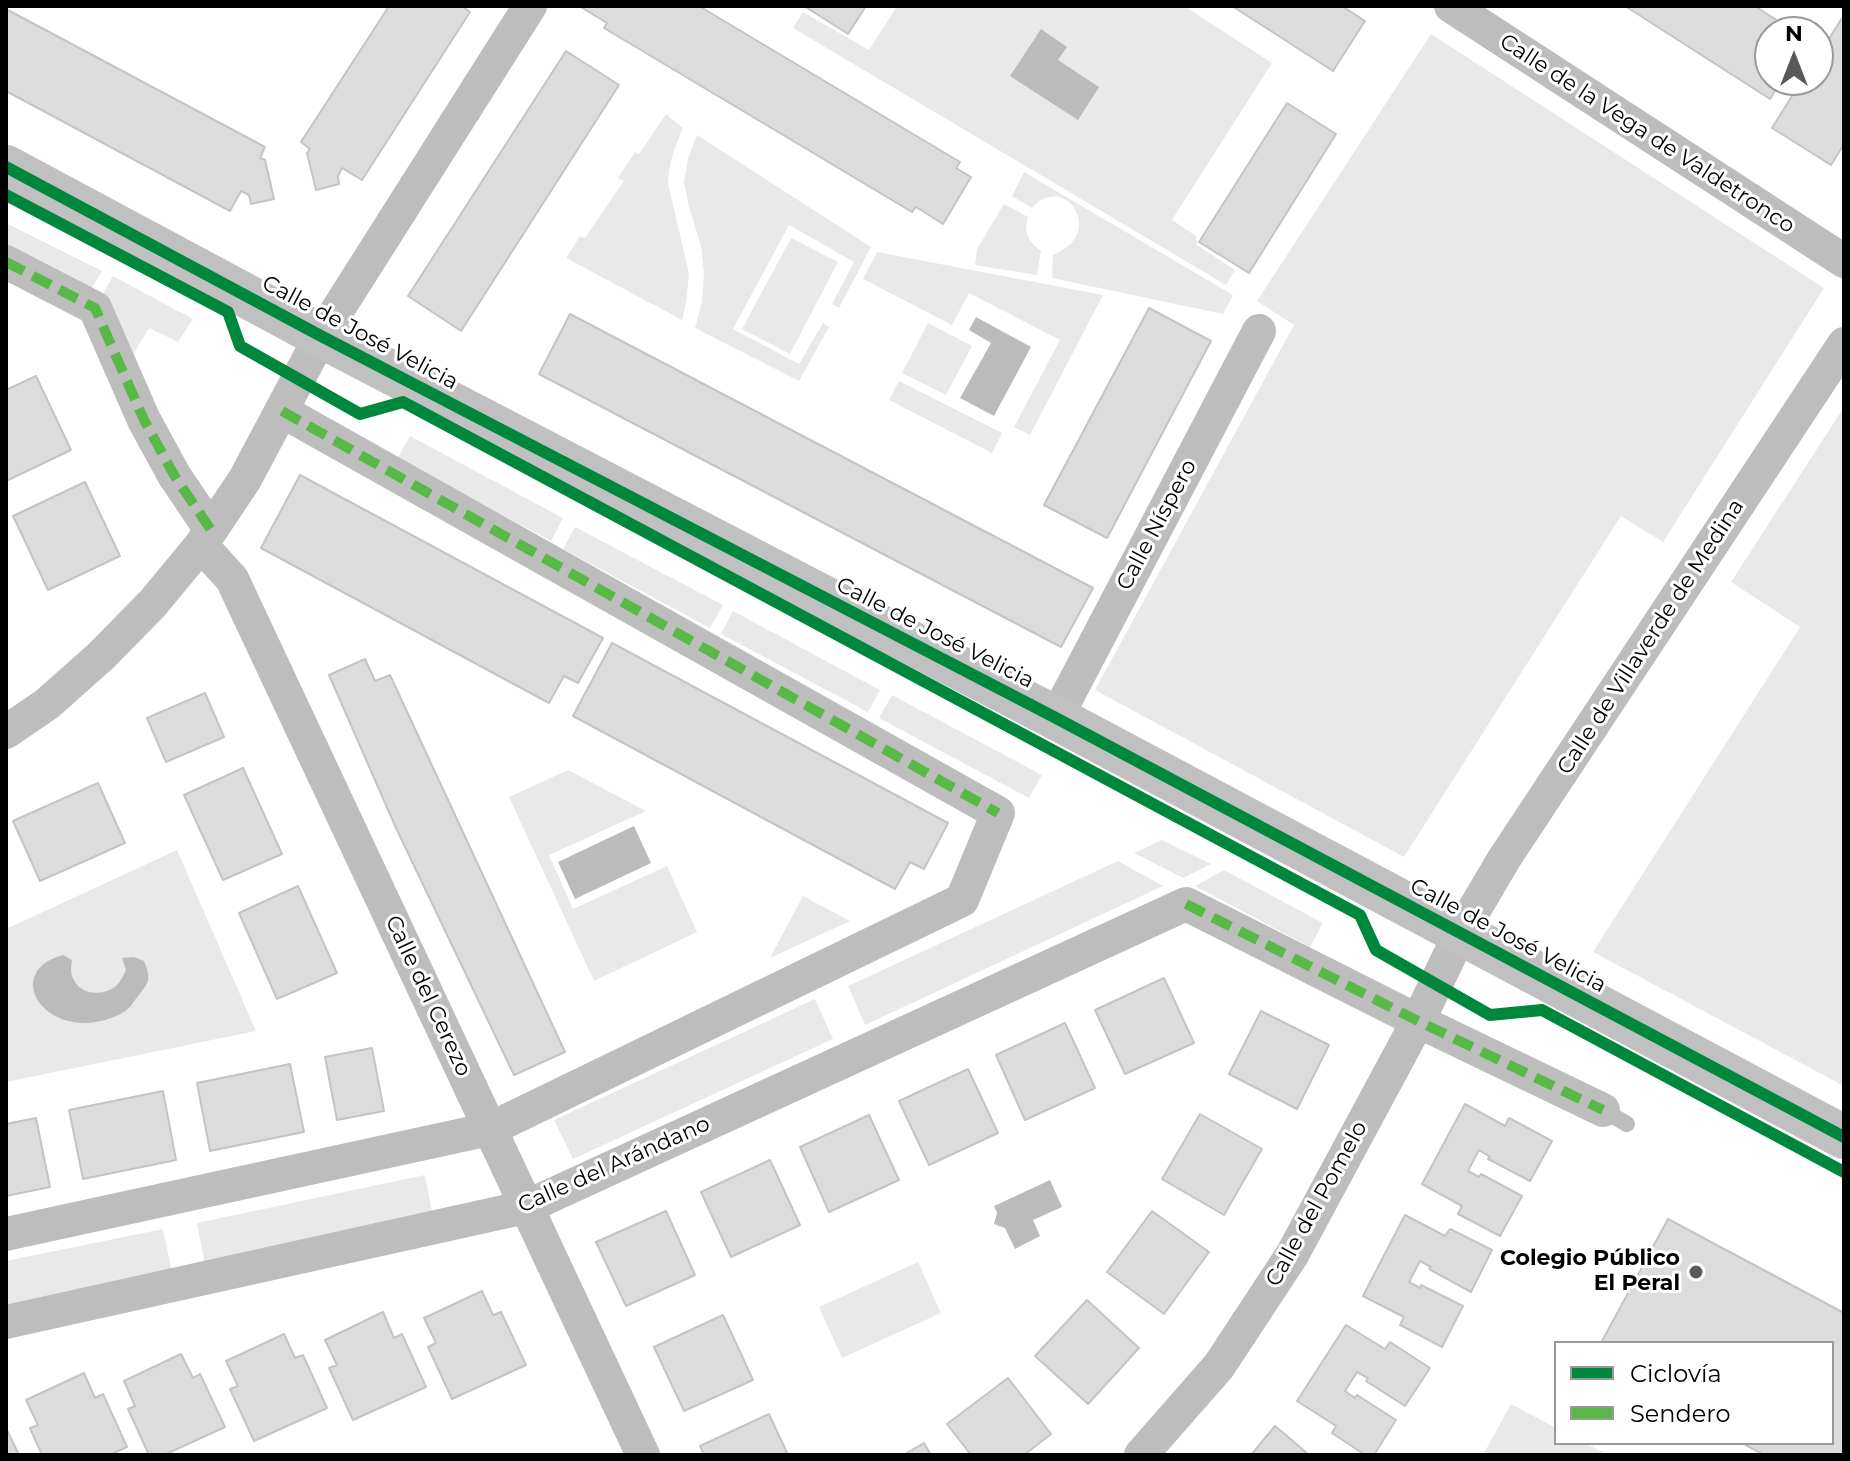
<!DOCTYPE html>
<html>
<head>
<meta charset="utf-8">
<style>
  body { margin:0 }
  #map { position:relative; width:1850px; height:1461px; overflow:hidden; background:#fff; font-family:Montserrat,sans-serif }
  canvas { display:block }
  .frame { position:absolute; inset:0; border:8px solid #000; pointer-events:none }
  .legend { position:absolute; left:1554px; top:1341px; width:280px; height:104px; box-sizing:border-box; background:#fff; border:2px solid #999; margin:0; padding:10px 14px; list-style:none; font-size:24px; color:#000 }
  .legend li { display:flex; align-items:center; gap:16px; height:40px }
  .legend b { width:40px; border:2px solid #999 }
  .north { position:absolute; left:1754px; top:16px; width:80px; height:80px; box-sizing:border-box; background:#fff; border:2px solid #999; border-radius:50%; rotate:0deg; font-size:22px; font-weight:700; line-height:32px; text-align:center; color:#000 }
  .north::after { content:''; display:block; margin:auto; width:28px; height:36px; background:#595959; clip-path:polygon(50% 0,100% 100%,50% 72%,0 100%) }
</style>
</head>
<body>
<div id="map">
<canvas width="1850" height="1461"></canvas>
<div class="frame"></div>
<ul class="legend">
<li><b style="height:10px;background:#00873e"></b>Ciclovía</li>
<li><b style="height:10px;background:#58b947"></b>Sendero</li>
</ul>
<div class="north">N</div>
</div>
<script>
const context = document.querySelector('canvas').getContext('2d');
context.lineJoin = 'round';
function paint(path, color) { context.fillStyle = color; context.fill(path, 'evenodd'); }
function strokePath(path, color, width, dash) { context.strokeStyle = color; context.lineWidth = width; context.lineCap = dash ? 'butt' : 'round'; context.setLineDash(dash || []); context.stroke(path); }
function label(font, color, halo, rows, align = 'center') {
  context.font = font + ' Montserrat,sans-serif'; context.lineWidth = 6; context.setLineDash([]); context.textBaseline = 'middle'; context.strokeStyle = halo; context.fillStyle = color; for (const [text, x, y, turn = 0] of rows) {
    context.save(); context.translate(x, y); context.rotate((+turn || 0) * Math.PI / 180); context.textAlign = isNaN(turn) ? turn : align; if (halo) context.strokeText(text, 0, 0); context.fillText(text, 0, 0); context.restore();
  }
}
const green = new Path2D(`
  M 897,6 L 1184,6 L 1272,63 L 1172,220 L 1196,236 L 1197,245 L 1235,270 L 1226,285 L 793,28 L 803,12 L 869,50 Z
  M 1431,34 L 1824,288 L 1663,542 L 1621,516 L 1404,857 L 1095,690 L 1294,325 L 1257,301 Z
  M 666,114 L 683,128 C 675,146 669,163 668,183 L 689,274 L 686,303 L 682,320 L 566,258 L 580,236 L 585,238 L 624,181 L 618,178 L 635,152 L 639,154 Z
  M 697,135 L 871,247 L 839,308 L 832,304 L 854,262 L 789,225 L 733,329 L 799,364 L 823,323 L 829,327 L 799,381 L 695,328 L 702,302 L 704,273 L 701,246 L 689,207 L 684,182 L 688,158 Z
  M 1024,172 L 1233,295 L 1223,314 L 1052,278 L 1053,255 C 1108,234 1064,171 1032,208 L 1012,196 Z
  M 1004,204 L 1028,217 C 1023,233 1029,242 1041,251 L 1037,275 L 975,265 L 977,249 Z
  M 6,223 L 102,271 L 87,296 L 6,252 Z
  M 791,238 L 838,262 L 790,354 L 742,329 Z
  M 877,252 L 1103,295 L 1030,435 L 1014,427 L 1060,340 L 969,293 L 952,325 L 863,279 Z
  M 113,276 L 193,319 L 178,342 L 149,328 L 134,353 L 120,344 L 95,308 Z
  M 928,323 L 972,346 L 946,395 L 902,373 Z
  M 899,381 L 1002,433 L 992,453 L 889,400 Z
  M 1844,407 L 1844,1086 L 1593,952 L 1800,627 L 1731,582 Z
  M 410,436 L 563,518 L 551,541 L 397,459 Z
  M 575,527 L 723,605 L 710,628 L 563,549 Z
  M 733,611 L 880,690 L 868,712 L 721,634 Z
  M 892,695 L 1042,775 L 1029,798 L 879,718 Z
  M 568,770 L 646,811 L 549,855 L 573,909 L 667,866 L 697,932 L 594,981 L 509,797 Z
  M 1162,840 L 1211,864 L 1183,878 L 1134,853 Z
  M 177,850 L 256,1031 L 6,1082 L 6,929 Z
  M 1118,861 L 1163,886 L 865,1025 L 848,986 Z
  M 1224,870 L 1323,923 L 1310,947 L 1195,886 Z
  M 803,896 L 850,921 L 770,958 Z
  M 815,999 L 833,1039 L 573,1159 L 554,1120 Z
  M 425,1175 L 433,1217 L 205,1265 L 197,1223 Z
  M 163,1229 L 172,1272 L 6,1305 L 6,1261 Z
  M 918,1262 L 941,1313 L 842,1358 L 819,1307 Z
  M 1511,1404 L 1556,1428 L 1556,1443 L 1585,1443 L 1608,1455 L 1483,1455 Z`);
const water = new Path2D(`
  M 1041,29 L 1067,47 L 1058,60 L 1099,87 L 1078,120 L 1010,76 Z
  M 976,317 L 1031,347 L 994,416 L 960,398 L 991,343 L 969,330 Z
  M 634,826 L 651,863 L 575,899 L 558,862 Z
  M 63,955 L 72,960 C 71,967 70,974 74,980 C 81,995 102,996 115,987 C 120,983 123,976 126,970 L 122,958 L 134,957 L 144,961 C 153,982 147,984 135,1000 C 129,1010 122,1014 111,1018 C 46,1042 0,972 63,955 Z
  M 1050,1180 L 1062,1207 L 1033,1220 L 1040,1236 L 1015,1249 L 1005,1228 L 994,1224 L 997,1213 L 994,1206 Z`);
const building = new Path2D(`
  M 389,6 L 462,6 L 470,12 L 362,180 L 342,168 L 338,176 L 339,184 L 316,190 L 307,153 L 310,149 L 301,142 Z
  M 579,6 L 699,6 L 960,162 L 956,168 L 971,177 L 943,224 L 916,207 L 912,212 L 604,28 L 607,23 Z
  M 804,6 L 866,6 L 848,34 Z
  M 1232,6 L 1342,6 L 1365,21 L 1333,71 Z
  M 1625,6 L 1755,6 L 1795,32 L 1770,32 L 1770,80 L 1782,80 L 1770,99 Z
  M 6,9 L 265,147 L 260,158 L 265,160 L 274,199 L 251,204 L 249,195 L 241,191 L 230,211 L 6,91 Z
  M 1844,15 L 1844,144 L 1831,165 L 1772,128 L 1802,80 L 1818,80 L 1818,56 Z
  M 566,51 L 619,85 L 461,331 L 408,296 Z
  M 1287,103 L 1336,134 L 1249,273 L 1199,242 Z
  M 1149,308 L 1211,341 L 1107,538 L 1044,505 Z
  M 570,314 L 1093,588 L 1061,647 L 539,374 Z
  M 36,376 L 71,450 L 6,481 L 6,390 Z
  M 300,475 L 603,638 L 578,683 L 564,676 L 549,703 L 261,548 Z
  M 85,482 L 120,556 L 48,590 L 13,516 Z
  M 612,643 L 948,823 L 924,869 L 910,862 L 895,889 L 573,716 Z
  M 365,659 L 375,681 L 390,675 L 565,1052 L 514,1075 L 396,828 L 329,675 Z
  M 205,693 L 224,737 L 166,762 L 147,718 Z
  M 243,768 L 282,854 L 223,880 L 184,795 Z
  M 98,783 L 125,843 L 40,881 L 13,821 Z
  M 298,886 L 337,973 L 277,999 L 239,913 Z
  M 1164,978 L 1194,1043 L 1125,1074 L 1095,1010 Z
  M 1261,1011 L 1329,1045 L 1297,1109 L 1229,1074 Z
  M 1065,1023 L 1095,1088 L 1025,1120 L 996,1055 Z
  M 372,1048 L 384,1111 L 337,1120 L 325,1057 Z
  M 290,1064 L 304,1132 L 210,1151 L 197,1083 Z
  M 968,1069 L 998,1133 L 929,1165 L 899,1101 Z
  M 163,1091 L 176,1160 L 83,1179 L 69,1110 Z
  M 1465,1104 L 1505,1126 L 1509,1118 L 1552,1141 L 1530,1181 L 1488,1159 L 1490,1157 L 1479,1150 L 1468,1171 L 1479,1177 L 1481,1174 L 1522,1196 L 1500,1236 L 1458,1214 L 1462,1206 L 1422,1184 Z
  M 1200,1114 L 1262,1149 L 1224,1215 L 1162,1179 Z
  M 869,1115 L 899,1180 L 829,1212 L 800,1147 Z
  M 36,1118 L 50,1187 L 6,1196 L 6,1124 Z
  M 770,1160 L 800,1225 L 731,1257 L 701,1192 Z
  M 666,1211 L 695,1275 L 626,1306 L 596,1242 Z
  M 1152,1211 L 1209,1252 L 1164,1314 L 1107,1272 Z
  M 1405,1215 L 1445,1236 L 1450,1229 L 1492,1250 L 1471,1292 L 1429,1269 L 1431,1267 L 1420,1261 L 1409,1282 L 1420,1288 L 1421,1285 L 1463,1306 L 1442,1347 L 1400,1325 L 1404,1317 L 1363,1296 Z
  M 1668,1219 L 1844,1313 L 1844,1455 L 1764,1455 L 1742,1443 L 1832,1443 L 1832,1343 L 1601,1343 Z
  M 482,1291 L 493,1315 L 501,1312 L 526,1365 L 452,1399 L 428,1347 L 436,1343 L 424,1318 Z
  M 1087,1300 L 1139,1348 L 1088,1404 L 1035,1356 Z
  M 383,1312 L 394,1338 L 402,1334 L 426,1387 L 353,1420 L 329,1368 L 337,1365 L 325,1340 Z
  M 723,1315 L 753,1380 L 684,1411 L 654,1347 Z
  M 1346,1325 L 1385,1349 L 1390,1342 L 1430,1368 L 1405,1406 L 1366,1381 L 1368,1378 L 1357,1372 L 1345,1391 L 1355,1398 L 1357,1395 L 1396,1420 L 1374,1455 L 1365,1455 L 1332,1433 L 1336,1426 L 1297,1401 Z
  M 284,1334 L 295,1358 L 303,1355 L 327,1408 L 254,1441 L 230,1389 L 238,1386 L 226,1361 Z
  M 181,1354 L 193,1378 L 200,1374 L 225,1427 L 164,1455 L 149,1455 L 128,1409 L 135,1406 L 124,1381 Z
  M 84,1373 L 95,1398 L 103,1394 L 127,1447 L 109,1455 L 42,1455 L 30,1428 L 38,1425 L 26,1400 Z
  M 1008,1378 L 1051,1434 L 1024,1455 L 971,1455 L 947,1424 Z
  M 769,1414 L 788,1455 L 704,1455 L 700,1446 Z
  M 1275,1426 L 1280,1430 L 1309,1455 L 1251,1455 Z
  M 6,1428 L 19,1455 L 6,1455 Z
  M 924,1443 L 931,1455 L 903,1455 Z`);
const lane = new Path2D(`
  M 1603,1110 L 1627,1124`);
const street = new Path2D(`
  M 1451,6 L 1844,261
  M 6,262 L 95,308 L 144,420 L 174,475 L 211,530
  M 201,545 L 232,579 L 643,1455
  M 1056,718 L 1259,331
  M 6,732 L 47,704 L 101,656 L 153,603 L 201,545 L 245,479 L 321,336 L 530,6
  M 6,1234 L 490,1129 L 962,900 L 998,813 L 282,411
  M 6,1322 L 526,1207 L 1186,904 L 1418,1021 L 1603,1110
  M 1141,1455 L 1219,1366 L 1292,1255 L 1418,1021 L 1461,932 L 1504,859 L 1844,344`);
const secondary = new Path2D(`
  M 6,167 L 321,336 L 1056,718 L 1844,1137`);
const quiet = new Path2D(`
  M 6,262 L 95,308 L 144,420 L 174,475 L 211,530
  M 282,411 L 998,813
  M 1186,904 L 1418,1021 L 1603,1110`);
const cycleway = new Path2D(`
  M 6,167 L 321,336 L 1056,718 L 1844,1137
  M 6,195 L 228,312 L 240,346 L 360,414 L 403,402 L 1360,915 L 1376,950 L 1490,1015 L 1542,1010 L 1844,1172`);
const markers = [
  [1696,1272,8,"#595959"]
];
const streetNames = [
  ["Calle de la Vega de Valdetronco",1647,134,33],
  ["Calle de José Velicia",360,333,28],
  ["Calle Níspero",1157,525,-62],
  ["Calle de José Velicia",935,633,27],
  ["Calle de Villaverde de Medina",1651,637,-57],
  ["Calle de José Velicia",1508,936,28],
  ["Calle del Cerezo",428,996,65],
  ["Calle del Arándano",614,1165,-24],
  ["Calle del Pomelo",1317,1204,-61]
];
const poiNames = [
  ["Colegio Público",1680,1259],
  ["El Peral",1680,1284]
];
paint(green, '#e9e9e9');
paint(water, '#bbb');
paint(building, '#dcdcdc');
strokePath(building, '#c4c4c4', 2);
strokePath(lane, '#bdbdbd', 16);
strokePath(street, '#bdbdbd', 34);
strokePath(secondary, '#c0c0c0', 44);
strokePath(quiet, '#58b947', 10, [20, 10]);
strokePath(cycleway, '#00873e', 12);
for (const [x, y, r, color] of markers) { const dot = new Path2D(); dot.arc(x, y, r, 0, 2 * Math.PI); context.fillStyle = color; context.fill(dot); strokePath(dot, '#fff', 3); }
label('22px', '#000', '#fff', streetNames);
label('bold 22px', '#000', '#fff', poiNames, 'right');
</script>
</body>
</html>
